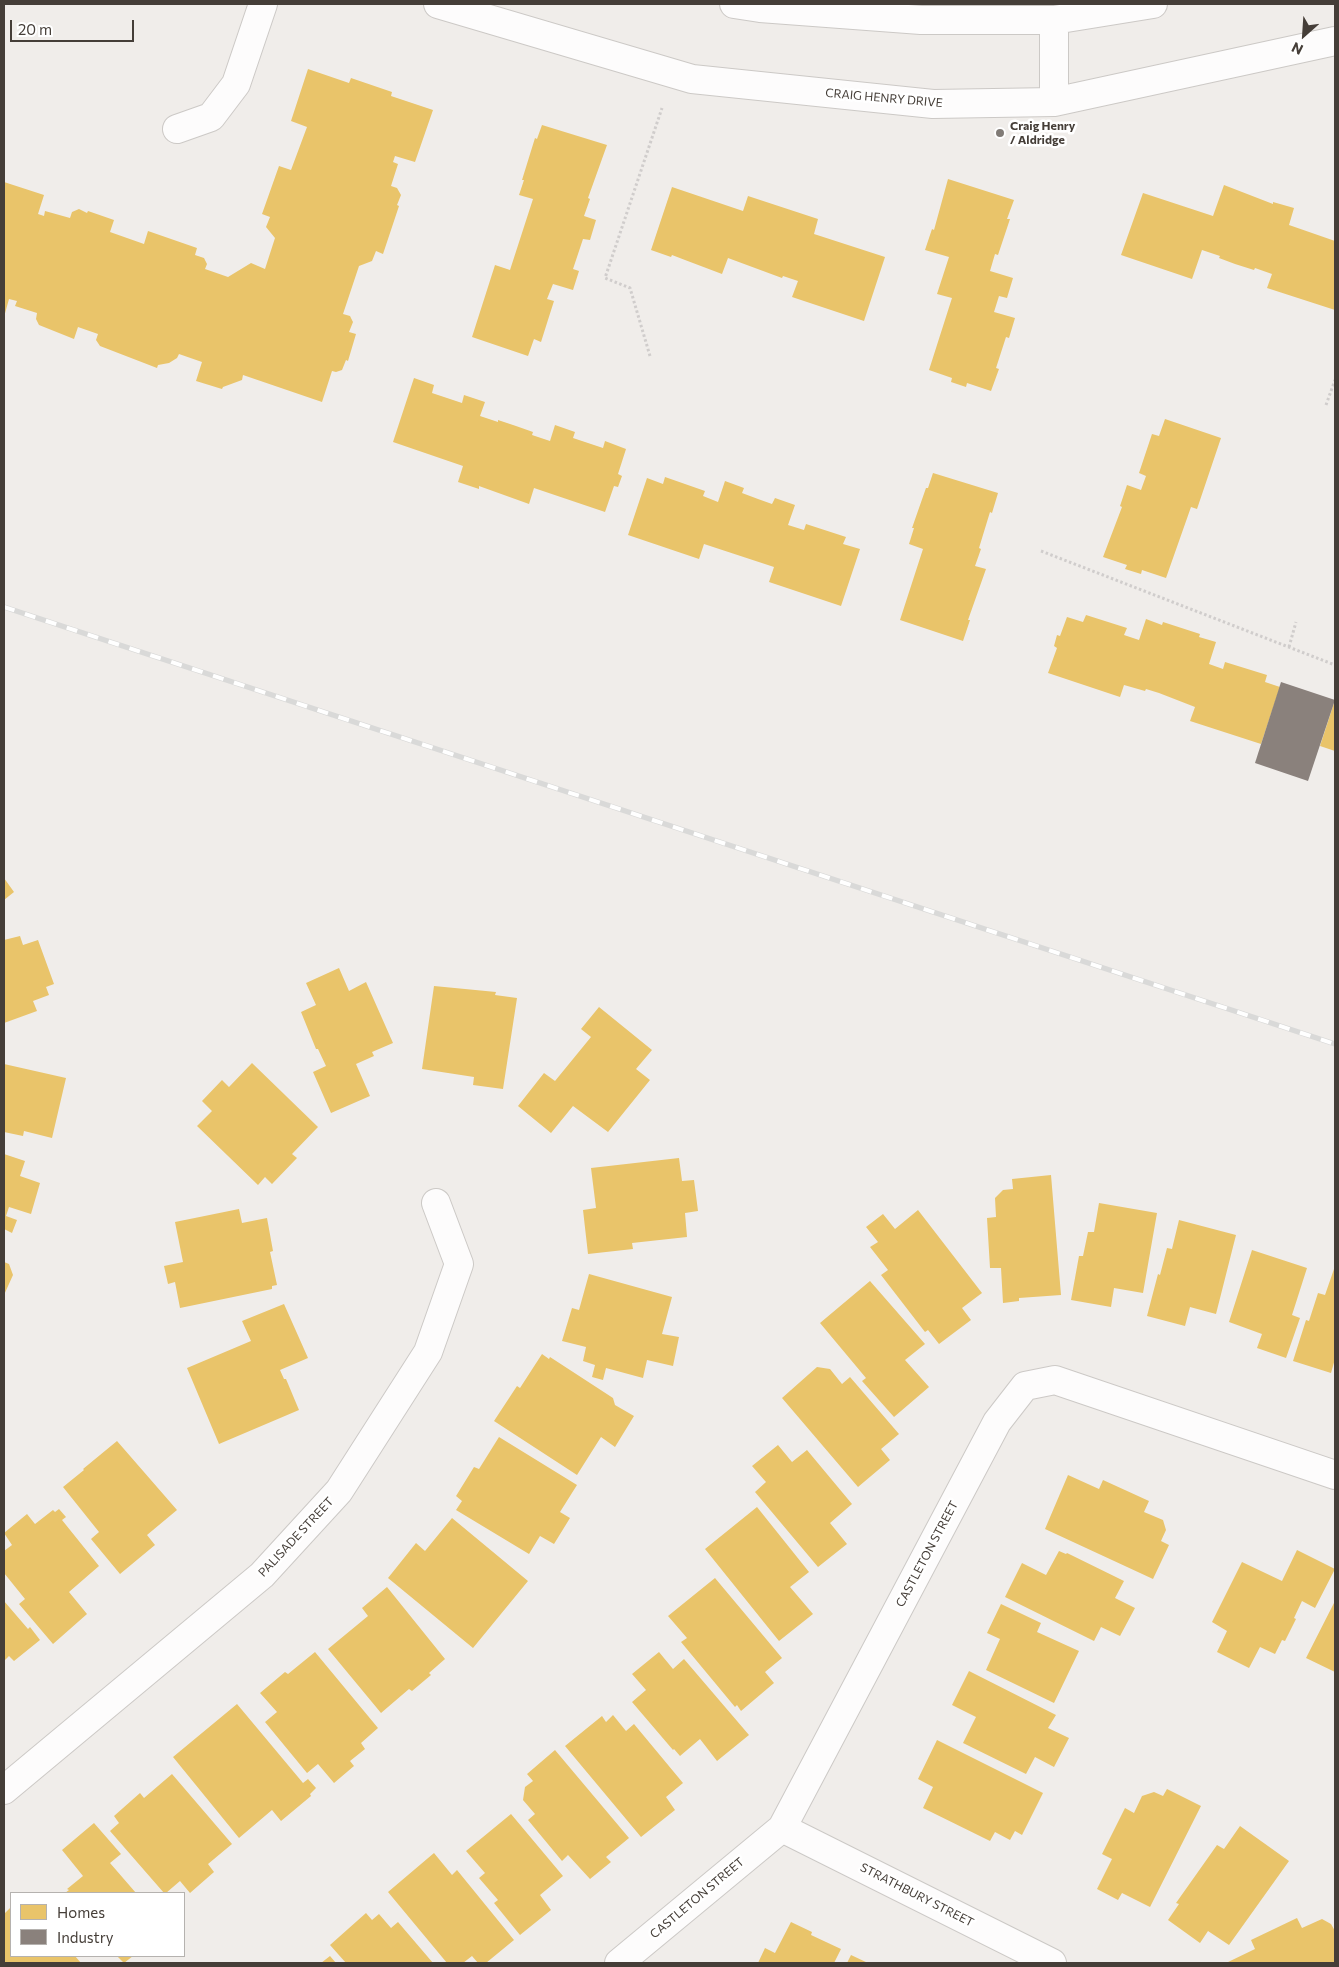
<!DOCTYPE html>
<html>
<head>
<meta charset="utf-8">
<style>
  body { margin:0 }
  #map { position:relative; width:1339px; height:1967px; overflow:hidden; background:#f0edea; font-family:Commissioner,sans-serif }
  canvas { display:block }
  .frame { position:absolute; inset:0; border:5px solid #453e38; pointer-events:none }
  .legend { position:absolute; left:10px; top:1892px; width:175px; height:65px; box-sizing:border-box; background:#fff; border:1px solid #b5b2af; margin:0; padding:6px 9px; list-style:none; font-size:15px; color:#453e38 }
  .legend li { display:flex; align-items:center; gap:10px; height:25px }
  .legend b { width:25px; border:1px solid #b5b2af }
  .north { position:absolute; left:1279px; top:10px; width:50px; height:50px; -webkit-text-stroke:4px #fff; paint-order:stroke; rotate:206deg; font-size:14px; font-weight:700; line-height:20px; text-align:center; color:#453e38 }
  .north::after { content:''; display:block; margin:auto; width:18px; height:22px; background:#453e38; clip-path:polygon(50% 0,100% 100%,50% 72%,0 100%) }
  .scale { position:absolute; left:10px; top:20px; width:124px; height:22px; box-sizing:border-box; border:2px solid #453e38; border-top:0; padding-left:6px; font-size:15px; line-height:18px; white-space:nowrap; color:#453e38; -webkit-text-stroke:4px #fff; paint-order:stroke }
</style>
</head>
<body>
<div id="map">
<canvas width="1339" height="1967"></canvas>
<div class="frame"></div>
<ul class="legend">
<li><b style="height:14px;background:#e9c46a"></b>Homes</li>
<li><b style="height:14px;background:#8a817c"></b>Industry</li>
</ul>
<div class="north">N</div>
<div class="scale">20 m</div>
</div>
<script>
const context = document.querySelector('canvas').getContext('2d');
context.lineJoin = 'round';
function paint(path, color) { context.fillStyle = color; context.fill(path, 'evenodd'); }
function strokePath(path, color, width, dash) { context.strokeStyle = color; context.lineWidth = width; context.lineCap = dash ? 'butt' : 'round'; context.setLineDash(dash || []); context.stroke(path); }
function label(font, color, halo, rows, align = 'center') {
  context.font = font + ' Commissioner,sans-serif'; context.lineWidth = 5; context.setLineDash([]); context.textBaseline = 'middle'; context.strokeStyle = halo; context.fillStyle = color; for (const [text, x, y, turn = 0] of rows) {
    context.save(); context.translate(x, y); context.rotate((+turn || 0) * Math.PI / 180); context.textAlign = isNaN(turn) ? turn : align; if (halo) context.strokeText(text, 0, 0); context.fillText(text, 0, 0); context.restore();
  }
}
const homes = new Path2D(`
  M 308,69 L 349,83 L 351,78 L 392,92 L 391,96 L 433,110 L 415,162 L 395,156 L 393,162 L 398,164 L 391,186 L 397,188 L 401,195 L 397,205 L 399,206 L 383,254 L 376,251 L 372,261 L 359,266 L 343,314 L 350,316 L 353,322 L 349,332 L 356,334 L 348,361 L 346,360 L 342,370 L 336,372 L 332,371 L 322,402 L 243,375 L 242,380 L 223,387 L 222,389 L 196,381 L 202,362 L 179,354 L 177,358 L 169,363 L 158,365 L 157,368 L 100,346 L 96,340 L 98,334 L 78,327 L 74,339 L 39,325 L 36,319 L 37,313 L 15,306 L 17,301 L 9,299 L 4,317 L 4,182 L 44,195 L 38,214 L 44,216 L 45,211 L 70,218 L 72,212 L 79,209 L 87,213 L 88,211 L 114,220 L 110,232 L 144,244 L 148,231 L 197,248 L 195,255 L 204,258 L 207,264 L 205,269 L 228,277 L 251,263 L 265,269 L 275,238 L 266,227 L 270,217 L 262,214 L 279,166 L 291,170 L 307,127 L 291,121 Z
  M 542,125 L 607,145 L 588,198 L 590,199 L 584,216 L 596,220 L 590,240 L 583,239 L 573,269 L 579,271 L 573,290 L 553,284 L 547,299 L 554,301 L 547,323 L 541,342 L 534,339 L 528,356 L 472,337 L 495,265 L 510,270 L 533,199 L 519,195 L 524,180 L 522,180 L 535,138 L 537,139 Z
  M 948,179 L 1014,200 L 1007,219 L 1010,219 L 998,255 L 995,254 L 990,271 L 1013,278 L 1007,298 L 999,296 L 994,312 L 1015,318 L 1009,338 L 1006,337 L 996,368 L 999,369 L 991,391 L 967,383 L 966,387 L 951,382 L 952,378 L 929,370 L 952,298 L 937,294 L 949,257 L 925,250 L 932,229 L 934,230 Z
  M 1224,185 L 1273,204 L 1273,202 L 1294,208 L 1289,225 L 1335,241 L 1335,310 L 1267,288 L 1272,274 L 1255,268 L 1254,270 L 1235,264 L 1219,258 L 1220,256 L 1202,250 L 1192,279 L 1121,255 L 1143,193 L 1213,216 Z
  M 672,187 L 743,211 L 748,196 L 818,219 L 814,234 L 885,257 L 864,321 L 792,297 L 798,281 L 783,276 L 782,278 L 728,258 L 722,274 L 685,260 L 672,255 L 671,257 L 651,250 Z
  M 414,378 L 434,385 L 432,393 L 462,403 L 464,395 L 485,402 L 480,416 L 498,422 L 498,420 L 516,426 L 533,432 L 532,435 L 550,441 L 555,425 L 575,432 L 573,438 L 603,448 L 605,441 L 626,449 L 618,474 L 622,476 L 618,487 L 614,486 L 605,512 L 534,488 L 529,504 L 479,486 L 479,489 L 458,482 L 463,466 L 393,442 Z
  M 1165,419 L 1221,438 L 1197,509 L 1191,507 L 1166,578 L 1142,570 L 1141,574 L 1125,569 L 1127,565 L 1103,557 L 1122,507 L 1120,506 L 1127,485 L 1141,490 L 1146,476 L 1139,473 L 1152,434 L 1159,436 Z
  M 933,473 L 998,493 L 992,513 L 990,512 L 979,548 L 981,549 L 975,566 L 986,569 L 968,620 L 970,620 L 963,641 L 900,620 L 923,549 L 909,544 L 914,528 L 912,528 L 926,488 L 928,488 Z
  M 665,477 L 705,491 L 703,496 L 718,502 L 725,481 L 744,488 L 742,493 L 758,499 L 772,504 L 775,498 L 795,505 L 788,525 L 804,530 L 806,524 L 846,537 L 843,544 L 860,549 L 841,606 L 769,582 L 774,567 L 704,544 L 699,559 L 628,535 L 647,478 L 663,484 Z
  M 1086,615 L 1127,628 L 1124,635 L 1139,640 L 1146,619 L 1162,625 L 1163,622 L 1200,634 L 1199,637 L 1216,642 L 1209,664 L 1223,669 L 1225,662 L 1267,675 L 1265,682 L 1280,687 L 1261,744 L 1190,721 L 1195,707 L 1159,693 L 1146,689 L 1145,691 L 1124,685 L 1120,697 L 1048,673 L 1057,648 L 1054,646 L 1057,635 L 1060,636 L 1067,617 L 1083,622 Z
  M 1335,700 L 1335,751 L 1320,746 Z
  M 4,878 L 14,892 L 4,900 Z
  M 20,936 L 23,945 L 38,940 L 54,984 L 46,987 L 49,995 L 33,1001 L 37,1011 L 4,1023 L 4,940 Z
  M 339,968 L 349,991 L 366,982 L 393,1043 L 372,1052 L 374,1056 L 356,1064 L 370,1096 L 331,1113 L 313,1072 L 326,1066 L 318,1049 L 316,1049 L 301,1012 L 316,1005 L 306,983 Z
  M 434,986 L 496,992 L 495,995 L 517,998 L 503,1089 L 473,1085 L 474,1077 L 422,1069 Z
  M 599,1007 L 652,1050 L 636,1069 L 650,1080 L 608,1132 L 573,1106 L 551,1133 L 518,1106 L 544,1073 L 555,1081 L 591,1037 L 581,1029 Z
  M 252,1063 L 318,1127 L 292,1154 L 297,1158 L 272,1184 L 265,1177 L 258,1185 L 197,1126 L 212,1111 L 202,1101 L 222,1080 L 229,1087 Z
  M 4,1064 L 66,1078 L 52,1138 L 24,1131 L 23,1136 L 4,1132 Z
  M 4,1154 L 25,1161 L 20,1176 L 40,1183 L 31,1214 L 9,1207 L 6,1216 L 17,1220 L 12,1233 L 4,1229 Z
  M 679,1158 L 682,1181 L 694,1180 L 698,1211 L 685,1213 L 687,1237 L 632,1243 L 633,1249 L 588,1254 L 583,1210 L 596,1208 L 591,1168 Z
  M 1051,1175 L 1061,1295 L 1019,1298 L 1019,1301 L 1003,1303 L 1001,1268 L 990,1268 L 987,1218 L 996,1217 L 995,1198 L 1003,1190 L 1013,1189 L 1012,1179 Z
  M 1099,1203 L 1157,1213 L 1143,1293 L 1114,1288 L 1111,1307 L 1071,1300 L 1079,1256 L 1083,1256 L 1088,1232 L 1094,1232 Z
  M 239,1209 L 242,1223 L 267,1218 L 273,1251 L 270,1252 L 277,1285 L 272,1286 L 272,1289 L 180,1308 L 175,1282 L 168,1284 L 164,1266 L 183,1262 L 175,1222 Z
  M 918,1210 L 982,1293 L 962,1308 L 971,1320 L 939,1344 L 928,1330 L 925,1332 L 881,1275 L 888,1270 L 870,1247 L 878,1242 L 866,1227 L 883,1214 L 895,1229 Z
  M 1179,1220 L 1236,1235 L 1216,1314 L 1190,1307 L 1185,1326 L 1147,1316 L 1158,1274 L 1160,1275 L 1167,1248 L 1172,1249 Z
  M 1252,1250 L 1307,1268 L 1292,1315 L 1300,1318 L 1286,1358 L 1257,1348 L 1262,1334 L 1229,1322 Z
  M 4,1262 L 9,1264 L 13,1275 L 4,1295 Z
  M 1334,1269 L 1335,1269 L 1335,1359 L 1331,1373 L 1293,1361 L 1306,1320 L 1309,1321 L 1318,1293 L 1325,1295 Z
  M 589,1274 L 672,1297 L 662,1334 L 679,1337 L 673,1366 L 647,1360 L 643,1378 L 606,1368 L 603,1380 L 592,1377 L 595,1365 L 583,1361 L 586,1347 L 562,1341 L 572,1308 L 579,1310 Z
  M 870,1281 L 925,1344 L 905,1360 L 929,1387 L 894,1417 L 862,1381 L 866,1378 L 820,1323 Z
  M 284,1304 L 308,1358 L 280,1370 L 284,1379 L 286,1379 L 299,1410 L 219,1444 L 187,1368 L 251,1341 L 242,1321 Z
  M 542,1354 L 549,1359 L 550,1357 L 613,1398 L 615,1405 L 634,1416 L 615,1447 L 601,1437 L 577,1475 L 494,1421 L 517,1386 L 520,1388 Z
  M 817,1367 L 830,1369 L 842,1384 L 850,1377 L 899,1434 L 881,1449 L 890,1460 L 858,1487 L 782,1398 Z
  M 499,1437 L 577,1485 L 560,1512 L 570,1518 L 554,1544 L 540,1536 L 529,1554 L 456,1510 L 462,1501 L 456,1496 L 474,1467 L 479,1469 Z
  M 117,1441 L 177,1510 L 147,1535 L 155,1545 L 120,1574 L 91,1539 L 99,1532 L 63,1487 L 84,1470 L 83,1469 Z
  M 778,1445 L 792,1462 L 807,1450 L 852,1504 L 830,1523 L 847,1544 L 818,1567 L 755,1492 L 766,1482 L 752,1466 Z
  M 1068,1475 L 1099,1489 L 1103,1480 L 1149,1501 L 1144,1512 L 1163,1520 L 1166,1530 L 1161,1541 L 1169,1545 L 1153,1579 L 1045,1529 Z
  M 757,1507 L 809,1572 L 790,1587 L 813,1614 L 779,1641 L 705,1549 Z
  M 59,1509 L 66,1517 L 62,1520 L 99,1566 L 69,1592 L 87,1614 L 53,1644 L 19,1604 L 25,1599 L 4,1573 L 4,1551 L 12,1545 L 4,1533 L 27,1514 L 35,1524 L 53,1510 L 55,1512 Z
  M 452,1518 L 528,1581 L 473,1648 L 388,1578 L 416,1543 L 425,1551 Z
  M 1297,1550 L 1335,1569 L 1315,1608 L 1302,1601 L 1294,1618 L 1296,1619 L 1285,1641 L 1282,1640 L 1275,1654 L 1260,1647 L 1249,1668 L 1217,1652 L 1227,1631 L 1212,1622 L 1242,1562 L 1282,1581 Z
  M 1059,1551 L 1066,1554 L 1067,1553 L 1124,1581 L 1115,1598 L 1135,1608 L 1120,1636 L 1101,1627 L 1094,1641 L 1005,1597 L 1022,1563 L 1046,1575 Z
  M 715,1578 L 782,1658 L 765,1672 L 774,1683 L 741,1711 L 737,1705 L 735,1707 L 681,1642 L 687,1638 L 668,1616 Z
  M 387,1587 L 445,1659 L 429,1673 L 431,1675 L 412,1691 L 409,1689 L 381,1713 L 328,1649 L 368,1616 L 362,1608 Z
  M 4,1601 L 28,1629 L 30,1627 L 40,1640 L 14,1661 L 9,1656 L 4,1661 Z
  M 1335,1601 L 1335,1672 L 1306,1658 Z
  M 1001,1604 L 1041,1623 L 1037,1632 L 1079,1651 L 1054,1703 L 986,1670 L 1000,1639 L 987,1633 Z
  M 315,1652 L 378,1728 L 361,1743 L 365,1749 L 350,1761 L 354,1766 L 334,1783 L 318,1764 L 307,1773 L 265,1722 L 277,1712 L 260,1693 L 285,1672 L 288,1674 Z
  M 659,1652 L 673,1669 L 684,1659 L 749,1735 L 717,1761 L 700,1739 L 680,1756 L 674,1749 L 673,1750 L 632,1702 L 646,1690 L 632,1674 Z
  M 969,1671 L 1056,1715 L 1048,1728 L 1069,1738 L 1054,1767 L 1035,1757 L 1026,1774 L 963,1743 L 976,1717 L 952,1705 Z
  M 237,1704 L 303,1783 L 308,1779 L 316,1788 L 310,1794 L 311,1796 L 281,1821 L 272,1810 L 239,1838 L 173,1757 Z
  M 613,1715 L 626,1731 L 634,1724 L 683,1783 L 666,1797 L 675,1810 L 641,1837 L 565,1746 L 602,1716 L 606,1722 Z
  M 937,1740 L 1043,1793 L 1022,1835 L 1015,1831 L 1010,1840 L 995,1832 L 990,1841 L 923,1808 L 933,1787 L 918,1779 Z
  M 555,1750 L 629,1838 L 606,1857 L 611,1862 L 590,1879 L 568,1855 L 562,1861 L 528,1820 L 535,1814 L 523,1800 L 525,1787 L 533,1781 L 527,1774 Z
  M 172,1774 L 232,1844 L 208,1864 L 214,1872 L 190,1893 L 180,1881 L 166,1893 L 164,1893 L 110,1831 L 119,1823 L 114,1816 L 140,1793 L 144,1798 Z
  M 1167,1789 L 1201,1806 L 1150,1907 L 1122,1893 L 1118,1900 L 1097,1889 L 1112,1859 L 1102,1854 L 1125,1808 L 1134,1813 L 1142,1796 L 1154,1792 L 1163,1796 Z
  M 511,1814 L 563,1876 L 540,1895 L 551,1910 L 520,1935 L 494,1903 L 498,1900 L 479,1878 L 485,1873 L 466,1851 Z
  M 94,1823 L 121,1854 L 110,1863 L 136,1893 L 65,1893 L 69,1890 L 67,1889 L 83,1876 L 62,1850 Z
  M 1240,1826 L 1289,1861 L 1229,1945 L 1208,1931 L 1200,1943 L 1168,1920 L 1179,1904 L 1176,1903 L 1217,1845 L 1224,1849 Z
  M 434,1853 L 452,1875 L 457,1870 L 514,1940 L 486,1963 L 478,1963 L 472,1956 L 463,1963 L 447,1963 L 388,1892 Z
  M 11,1907 L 11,1956 L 75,1956 L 81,1963 L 4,1963 L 4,1914 Z
  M 366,1913 L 372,1920 L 379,1914 L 391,1928 L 398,1922 L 433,1963 L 346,1963 L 330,1945 Z
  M 1297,1918 L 1302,1928 L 1322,1919 L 1331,1924 L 1335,1931 L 1335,1963 L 1226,1963 L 1255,1949 L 1251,1940 Z
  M 791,1922 L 812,1932 L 811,1935 L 841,1949 L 834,1963 L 758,1963 L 765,1948 L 775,1953 Z
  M 851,1955 L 868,1963 L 847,1963 Z
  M 117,1956 L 133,1956 L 124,1963 Z
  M 330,1956 L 336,1963 L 321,1963 Z`);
const industry = new Path2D(`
  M 1281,682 L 1335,700 L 1308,781 L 1255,763 Z`);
const path = new Path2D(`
  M 650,356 L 630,288 L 605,278 L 662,108
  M 1326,405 L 1335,380
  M 1041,551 L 1335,665
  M 1289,647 L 1296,622`);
const minor = new Path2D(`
  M 438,4 L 692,79 L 933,104 L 1054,102 L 1335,41
  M 734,4 L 760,8 L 921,20 L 1054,20 L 1153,4
  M 1054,20 L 1054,102
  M 177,129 L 211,117 L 236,84 L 263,4
  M 4,1790 L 262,1575 L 339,1491 L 428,1352 L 459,1264 L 436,1203
  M 782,1828 L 1052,1963
  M 619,1963 L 782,1828 L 997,1422 L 1025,1386 L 1055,1380 L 1335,1475`);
const rail = new Path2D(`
  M 4,607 L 1335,1044`);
const markers = [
  [1000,133,5,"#817b76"]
];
const streetNames = [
  ["CRAIG HENRY DRIVE",884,98,5],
  ["PALISADE STREET",296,1537,-47],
  ["CASTLETON STREET",927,1554,-62],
  ["STRATHBURY STREET",917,1895,27],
  ["CASTLETON STREET",697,1898,-40]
];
const poiNames = [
  ["Craig Henry",1010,126],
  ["/ Aldridge",1010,140]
];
paint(homes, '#e9c46a');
paint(industry, '#8a817c');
strokePath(minor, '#ccc9c6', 30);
strokePath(path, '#d0cdcc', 3, [2.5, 2.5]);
strokePath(minor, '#fdfcfc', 28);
strokePath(rail, '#d9d9d8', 5.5);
strokePath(rail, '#fff', 4, [11]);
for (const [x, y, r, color] of markers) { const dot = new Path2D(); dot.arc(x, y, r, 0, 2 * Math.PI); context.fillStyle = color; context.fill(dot); strokePath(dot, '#fff', 2); }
label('12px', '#453e38', '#fff', streetNames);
label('bold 12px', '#453e38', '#fff', poiNames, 'left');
</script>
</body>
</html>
